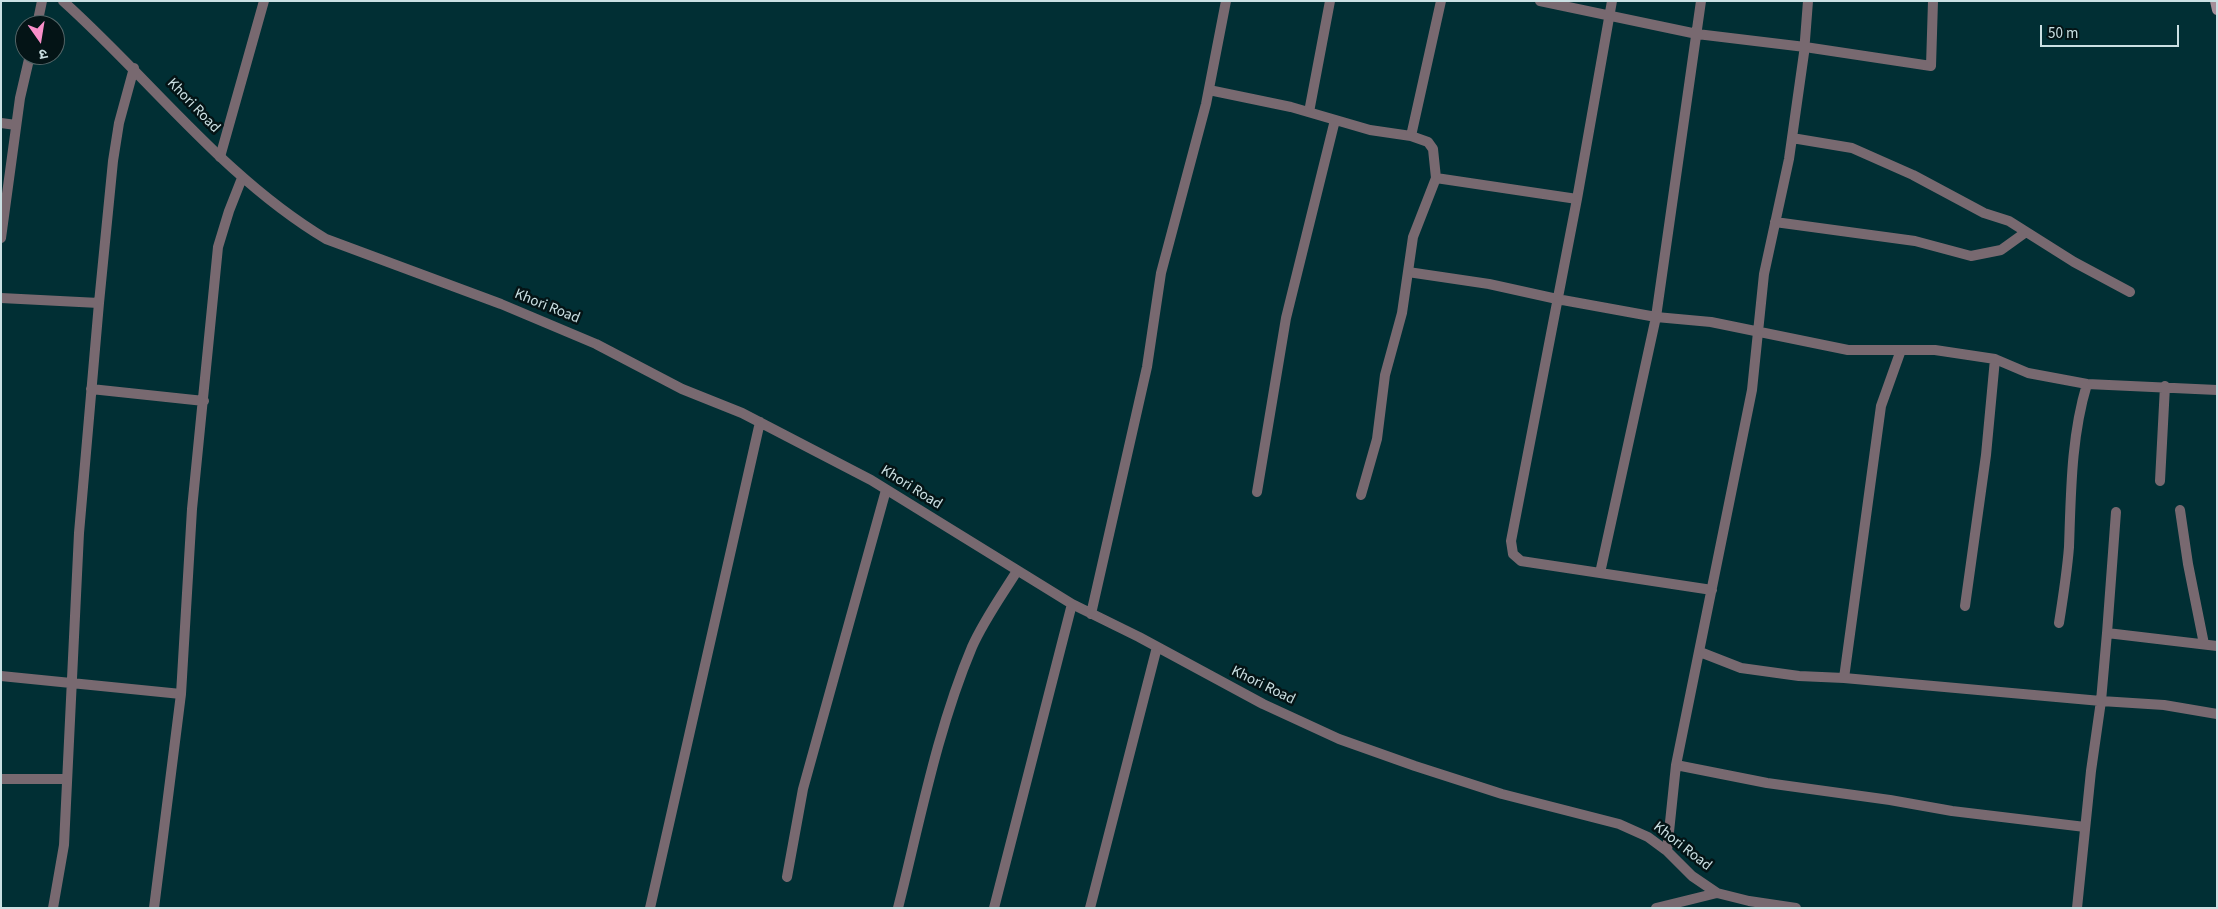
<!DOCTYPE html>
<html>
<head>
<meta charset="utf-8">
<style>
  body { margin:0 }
  #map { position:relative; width:2218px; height:909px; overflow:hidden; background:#012f34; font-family:"Source Sans 3","Noto Sans Devanagari",sans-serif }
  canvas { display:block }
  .frame { position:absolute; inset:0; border:2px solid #cbe0e3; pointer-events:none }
  .north { position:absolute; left:15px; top:15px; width:50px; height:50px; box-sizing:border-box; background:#041416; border:1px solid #546668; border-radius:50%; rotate:167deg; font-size:14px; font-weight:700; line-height:20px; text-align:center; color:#cbe0e3 }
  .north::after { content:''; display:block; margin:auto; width:18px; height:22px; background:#f98fc9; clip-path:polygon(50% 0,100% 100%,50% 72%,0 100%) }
  .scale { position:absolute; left:2040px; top:25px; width:139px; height:22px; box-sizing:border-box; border:2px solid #cbe0e3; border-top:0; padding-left:6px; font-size:15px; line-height:18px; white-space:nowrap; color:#cbe0e3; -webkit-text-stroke:4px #041416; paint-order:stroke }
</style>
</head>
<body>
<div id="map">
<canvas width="2218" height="909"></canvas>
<div class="frame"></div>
<div class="north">उ</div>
<div class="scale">50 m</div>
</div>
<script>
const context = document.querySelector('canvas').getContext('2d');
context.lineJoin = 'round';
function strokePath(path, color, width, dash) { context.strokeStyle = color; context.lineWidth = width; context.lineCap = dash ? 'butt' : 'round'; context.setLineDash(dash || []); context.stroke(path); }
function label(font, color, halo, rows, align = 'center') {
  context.font = font + ' "Source Sans 3",sans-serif'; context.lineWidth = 5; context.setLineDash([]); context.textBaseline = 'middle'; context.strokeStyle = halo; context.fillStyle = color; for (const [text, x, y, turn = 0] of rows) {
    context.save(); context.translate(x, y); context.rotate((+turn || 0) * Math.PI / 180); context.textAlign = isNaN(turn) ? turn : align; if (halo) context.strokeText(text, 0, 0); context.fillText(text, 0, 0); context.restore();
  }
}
const lane = new Path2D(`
  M 220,157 L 264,1`);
const street = new Path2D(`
  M 63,1 C 151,80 224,178 326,239 L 501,304 L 596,344 L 682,389 L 742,413 L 871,480 L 1072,604 L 1139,637 L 1263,704 L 1339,739 L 1415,766 L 1502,794 L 1619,824 L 1648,837 L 1667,851 L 1692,876 L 1717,893 L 1749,901 L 1796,908
  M 1540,1 L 1697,34 L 1805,47 L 1931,66 L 1933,1
  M 1612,1 L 1577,199 L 1511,541 L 1513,554 L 1521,561 L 1712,590
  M 37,25 L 42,1
  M 1209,90 L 1291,107 L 1370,130 L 1411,136 L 1428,142 L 1433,149 L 1436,178 L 1413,237 L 1402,313 L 1385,375 L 1377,439 L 1361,495
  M 1309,112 L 1330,1
  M 1,123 L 16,125
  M 1411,136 L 1441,1
  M 1792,138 L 1852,148 L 1913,175 L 1984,213 L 2009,221 L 2074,262 L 2130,292
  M 1436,178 L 1577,199
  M 1775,222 L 1915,241 L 1971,256 L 2001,250 L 2026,232
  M 1,238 L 20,98 L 30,55
  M 1408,272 L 1489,284 L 1557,299 L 1656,317 L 1711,322 L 1848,350 L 1935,350 L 1995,359 L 2028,373 L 2087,384 L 2217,390
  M 1,298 L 99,303
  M 91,389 L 204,401
  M 2160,481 L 2165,386
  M 1257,492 L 1286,318 L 1335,120
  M 2180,510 L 2188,564 L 2204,644
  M 2116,512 L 2107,633 L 2217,646
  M 1600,573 L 1656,317 L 1701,1
  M 1965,606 L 1986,455 L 1995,359
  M 1091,614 L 1147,367 L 1161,273 L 1206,104 L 1226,1
  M 2059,623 C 2063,598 2067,572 2069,547 C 2071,492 2071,437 2087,384
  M 1700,652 L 1741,668 L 1799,676 L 1844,678 L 1881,406 L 1901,350
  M 1,676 L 181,694
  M 1844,678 L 2101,701 L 2107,633
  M 1676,765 L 1767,783 L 1890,800 L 1952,811 L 2085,827
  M 1,779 L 67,779
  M 1667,851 L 1676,765 L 1752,390 L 1764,274 L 1789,159 L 1804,53 L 1808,1
  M 787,877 L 803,789 L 886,490
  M 53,908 L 64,845 L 79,533 L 99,303 L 113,161 L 119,123 L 134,68
  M 154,908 L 181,694 L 192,509 L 218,247 L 229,211 L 242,178
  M 650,908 L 760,422
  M 898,908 C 920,821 937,730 972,647 C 984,620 1002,595 1017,571
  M 994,908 L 1072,604
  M 1090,908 L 1157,647
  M 1656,908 L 1717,893
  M 2077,908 L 2091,771 L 2101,701 L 2164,705 L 2217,714`);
const secondary = new Path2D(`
  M 2215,1 L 2217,10`);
const streetNames = [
  ["Khori Road",193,106,46],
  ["Khori Road",547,307,22],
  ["Khori Road",911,488,32],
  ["Khori Road",1263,686,26],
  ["Khori Road",1682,847,38]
];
strokePath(lane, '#786970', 10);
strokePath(street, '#786970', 10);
strokePath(secondary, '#a58e99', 10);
label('15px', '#cbe0e3', '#041416', streetNames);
</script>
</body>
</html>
